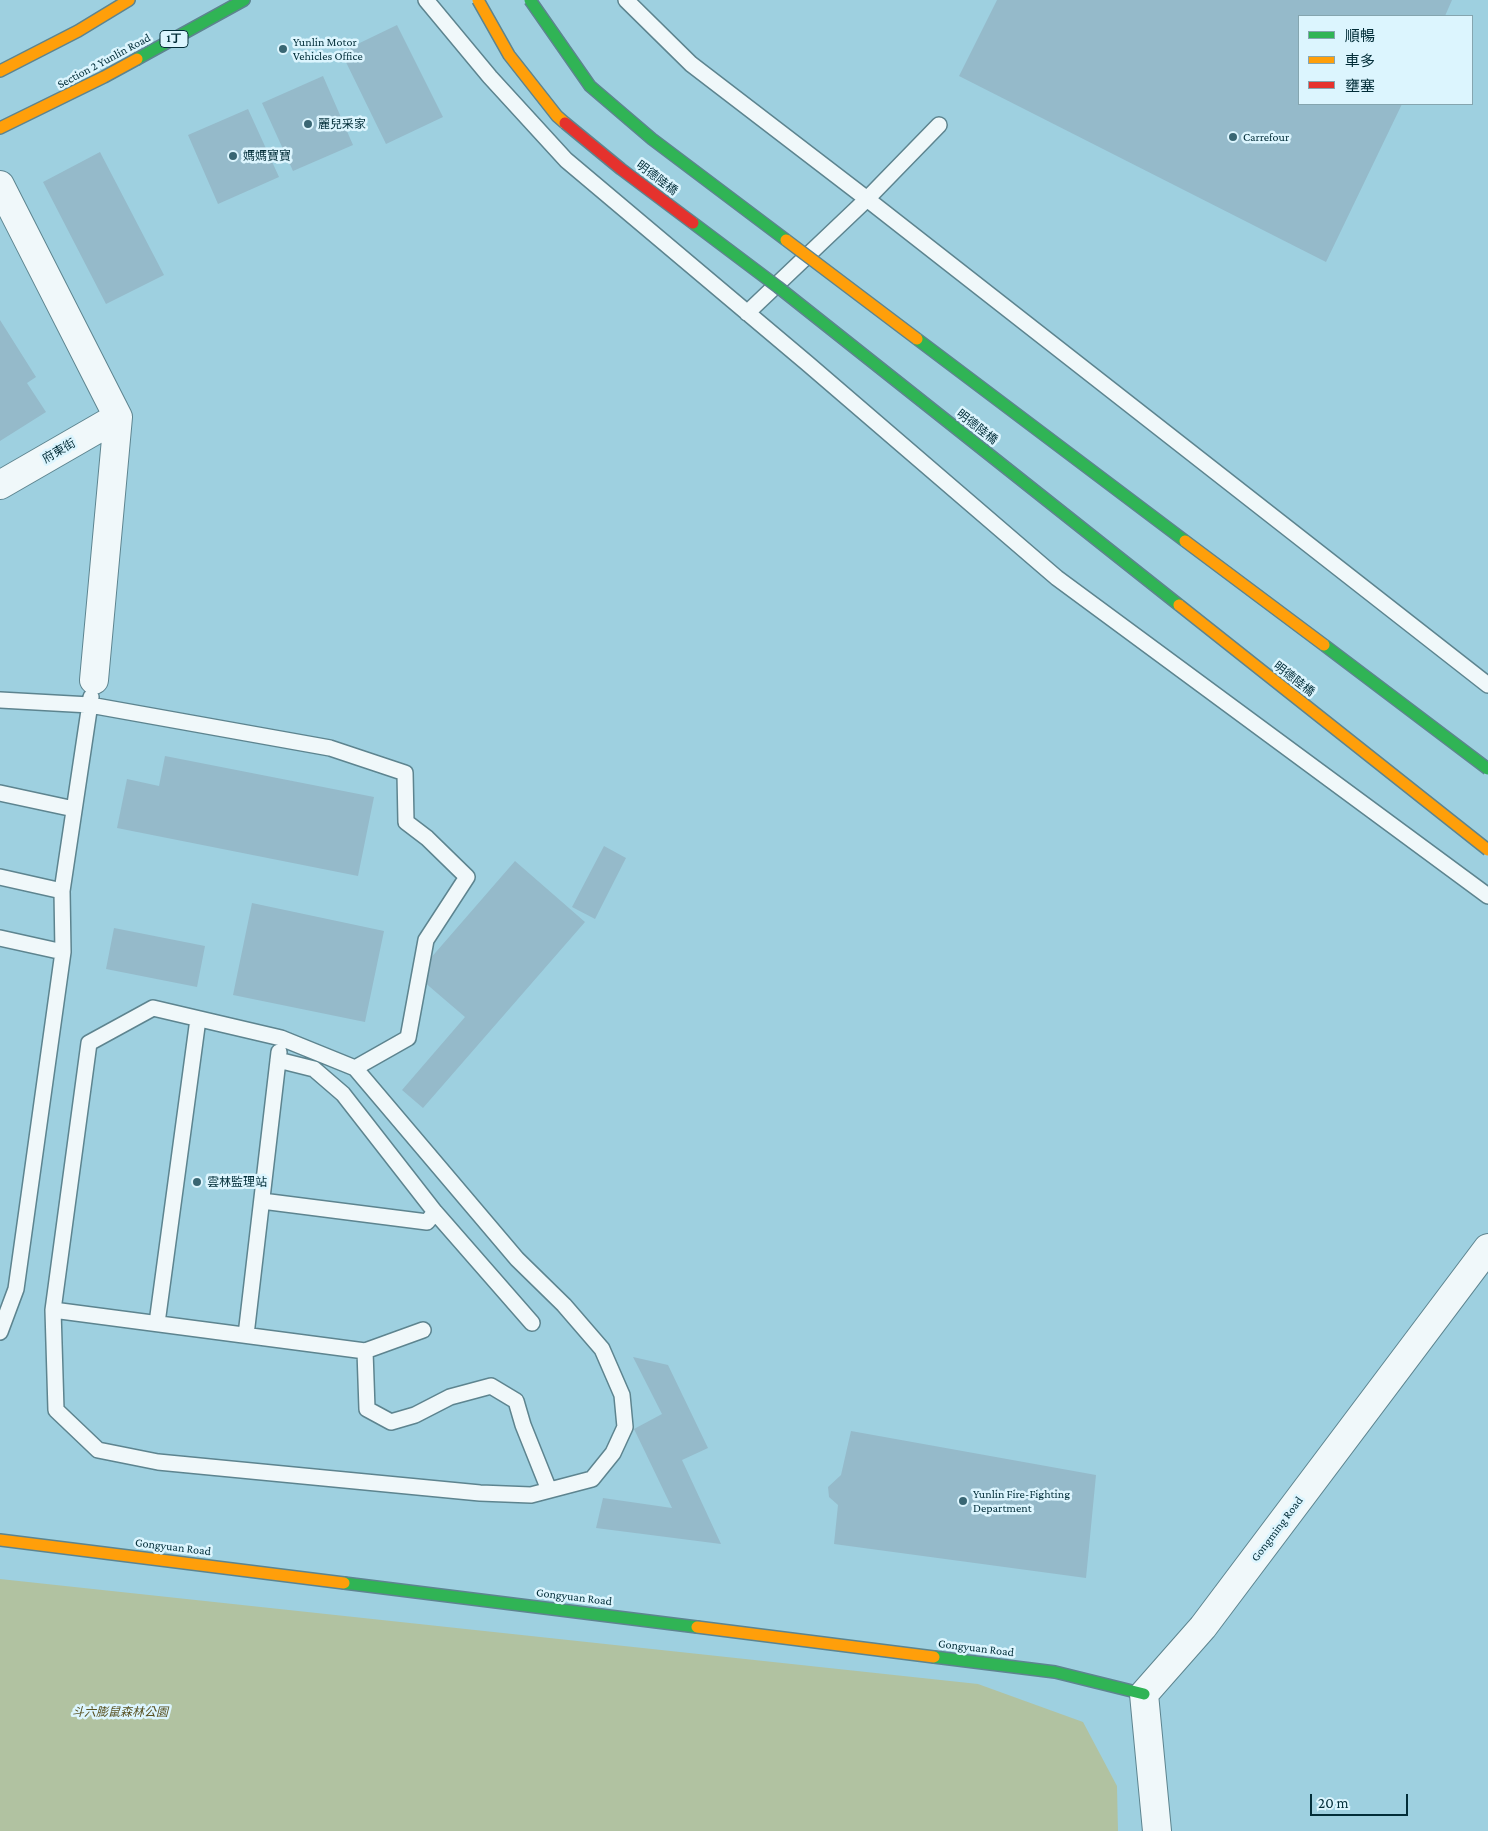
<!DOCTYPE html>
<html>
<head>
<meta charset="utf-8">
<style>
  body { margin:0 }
  #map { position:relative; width:1488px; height:1831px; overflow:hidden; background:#9ed0e0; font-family:"Crimson Pro","Noto Sans TC",serif }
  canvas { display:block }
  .legend { position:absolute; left:1298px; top:15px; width:175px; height:90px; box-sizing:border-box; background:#dcf5fe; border:1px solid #85a5af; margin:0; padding:6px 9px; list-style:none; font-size:15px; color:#022d38 }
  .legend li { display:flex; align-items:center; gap:10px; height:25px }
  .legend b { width:25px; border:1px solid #85a5af }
  .scale { position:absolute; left:1310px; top:1794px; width:98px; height:22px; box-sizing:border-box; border:2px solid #022d38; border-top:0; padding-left:6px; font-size:15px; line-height:18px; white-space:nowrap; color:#022d38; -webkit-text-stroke:4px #dcf5fe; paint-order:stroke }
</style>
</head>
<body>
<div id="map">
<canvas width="1488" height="1831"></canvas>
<ul class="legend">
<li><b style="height:6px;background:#30b455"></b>順暢</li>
<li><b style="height:6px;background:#ff9f0a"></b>車多</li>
<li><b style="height:6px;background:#e5322d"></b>壅塞</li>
</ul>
<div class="scale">20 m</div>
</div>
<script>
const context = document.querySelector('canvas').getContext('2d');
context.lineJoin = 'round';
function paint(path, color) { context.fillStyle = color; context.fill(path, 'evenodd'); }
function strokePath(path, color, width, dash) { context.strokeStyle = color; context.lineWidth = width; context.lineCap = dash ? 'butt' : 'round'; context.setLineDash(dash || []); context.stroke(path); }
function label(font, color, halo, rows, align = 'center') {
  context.font = font + ' "Crimson Pro","Noto Sans TC",serif'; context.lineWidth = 5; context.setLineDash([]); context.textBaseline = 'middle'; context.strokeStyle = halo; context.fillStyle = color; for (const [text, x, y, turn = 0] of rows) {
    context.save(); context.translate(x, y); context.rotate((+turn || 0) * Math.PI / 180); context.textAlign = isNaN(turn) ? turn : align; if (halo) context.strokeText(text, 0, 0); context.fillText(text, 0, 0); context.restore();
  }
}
const green = new Path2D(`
  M 0,1579 L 978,1684 L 1083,1722 L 1117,1786 L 1118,1831 L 0,1831 Z`);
const building = new Path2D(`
  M 997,0 L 1452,0 L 1445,16 L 1299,16 L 1299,104 L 1402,104 L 1326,262 L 959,76 Z
  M 397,25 L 443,117 L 386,144 L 341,52 Z
  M 323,76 L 353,145 L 293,171 L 262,103 Z
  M 248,109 L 279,177 L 218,204 L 188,135 Z
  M 100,152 L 164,275 L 106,304 L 43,182 Z
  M 0,320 L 36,377 L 27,383 L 46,412 L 0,441 Z
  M 165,756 L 374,797 L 358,876 L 117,828 L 127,779 L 159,786 Z
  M 604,846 L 626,858 L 595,919 L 572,907 Z
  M 515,861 L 585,922 L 423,1108 L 402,1090 L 465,1017 L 416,975 Z
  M 252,903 L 384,931 L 365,1022 L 233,995 Z
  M 114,928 L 205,946 L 197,987 L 106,969 Z
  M 633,1357 L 668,1365 L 708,1448 L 682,1460 L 721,1544 L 596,1528 L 603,1498 L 672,1508 L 634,1429 L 662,1414 Z
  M 851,1431 L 1096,1475 L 1086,1578 L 834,1544 L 838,1505 L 829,1497 L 828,1487 L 841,1475 Z`);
const lane = new Path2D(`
  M 426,0 L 490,77 L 566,160 L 807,363 L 1057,578 L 1488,896
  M 626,0 L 691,64 L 867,199 L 1488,685
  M 747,313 L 867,199 L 939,125
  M 0,700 L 90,705 L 330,748 L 405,773 L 406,822 L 427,838 L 467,877 L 426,940 L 408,1038 L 355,1068
  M 0,793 L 74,809
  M 0,877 L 62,891
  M 0,938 L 63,952
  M 153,1008 L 281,1038 L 355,1068 L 517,1259 L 564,1305 L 602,1349 L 622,1395 L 625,1427 L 613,1453 L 592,1479 L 531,1495 L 480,1493 L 158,1462 L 98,1450 L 56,1410 L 53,1310 L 89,1043 Z
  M 278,1060 L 314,1069 L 343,1094 L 435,1212 L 532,1323
  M 262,1201 L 427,1222 L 435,1212
  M 53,1310 L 365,1351 L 423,1330
  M 157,1323 L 198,1019
  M 0,1332 L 16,1289 L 63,952 L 62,891 L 91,697
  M 246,1335 L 279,1052
  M 365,1351 L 367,1409 L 391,1422 L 415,1415 L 450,1397 L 491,1386 L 516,1401 L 523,1425 L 549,1490`);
const street = new Path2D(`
  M 0,185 L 118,417 L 94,680
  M 0,485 L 118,417
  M 1157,1831 L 1144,1694 L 1203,1627 L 1488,1248`);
const fast = new Path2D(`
  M 137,59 L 244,0
  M 344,1583 L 697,1627
  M 934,1657 L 1055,1672 L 1144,1694`);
const slow = new Path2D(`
  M 0,71 L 78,31 L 129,0
  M 0,128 L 104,77 L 137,59
  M 0,1540 L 344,1583
  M 697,1627 L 934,1657`);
const fastBridge = new Path2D(`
  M 530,0 L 590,86 L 652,139 L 786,240
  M 693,223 L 778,287 L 1179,605
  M 917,339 L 1185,541
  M 1324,645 L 1488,769`);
const slowBridge = new Path2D(`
  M 478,0 L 509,55 L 557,116 L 565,123
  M 786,240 L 917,339
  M 1185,541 L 1324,645
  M 1179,605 L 1488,850`);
const jamBridge = new Path2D(`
  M 565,123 L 621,169 L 693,223`);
const markers = [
  [283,49,5,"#396673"],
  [308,124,5,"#396673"],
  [1233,137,5,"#396673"],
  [233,156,5,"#396673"],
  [197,1182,5,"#396673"],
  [963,1501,5,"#396673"]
];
const shields = [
  [174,39,28]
];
const shieldNames = [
  ["1丁",174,39]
];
const poiNames = [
  ["Yunlin Motor",293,42],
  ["Vehicles Office",293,56],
  ["麗兒采家",318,124],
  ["Carrefour",1243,137],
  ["媽媽寶寶",243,156],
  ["雲林監理站",207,1182],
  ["Yunlin Fire-Fighting",973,1494],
  ["Department",973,1508]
];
const streetNames = [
  ["Section 2 Yunlin Road",104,61,-28],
  ["明德陸橋",657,178,37],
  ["明德陸橋",977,427,38],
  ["府東街",59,451,-30],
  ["明德陸橋",1294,679,38],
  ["Gongming Road",1277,1529,-53],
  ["Gongyuan Road",173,1547,7],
  ["Gongyuan Road",574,1597,7],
  ["Gongyuan Road",976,1648,7]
];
const parkNames = [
  ["斗六膨鼠森林公園",120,1712]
];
paint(green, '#b1c2a1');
paint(building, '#95baca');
strokePath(lane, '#5d848f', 18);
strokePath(street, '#5d848f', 30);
strokePath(fast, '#5d848f', 14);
strokePath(slow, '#5d848f', 14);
strokePath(lane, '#f0f8fa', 15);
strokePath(street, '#f0f8fa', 28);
strokePath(fast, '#30b455', 11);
strokePath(slow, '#ff9f0a', 11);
strokePath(fastBridge, '#5d848f', 14, []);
strokePath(slowBridge, '#5d848f', 14, []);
strokePath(jamBridge, '#5d848f', 14, []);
strokePath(fastBridge, '#30b455', 11);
strokePath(slowBridge, '#ff9f0a', 11);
strokePath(jamBridge, '#e5322d', 11);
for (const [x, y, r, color] of markers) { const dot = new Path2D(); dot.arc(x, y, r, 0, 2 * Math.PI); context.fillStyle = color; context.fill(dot); strokePath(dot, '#dcf5fe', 2); }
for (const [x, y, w] of shields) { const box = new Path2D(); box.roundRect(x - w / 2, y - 8.5, w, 17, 4); context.fillStyle = '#dcf5fe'; context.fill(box); strokePath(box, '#022d38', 1); }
label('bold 11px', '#022d38', null, shieldNames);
label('12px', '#022d38', '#dcf5fe', poiNames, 'left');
label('12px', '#022d38', '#dcf5fe', streetNames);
label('italic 12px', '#585122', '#dcf5fe', parkNames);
</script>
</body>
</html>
